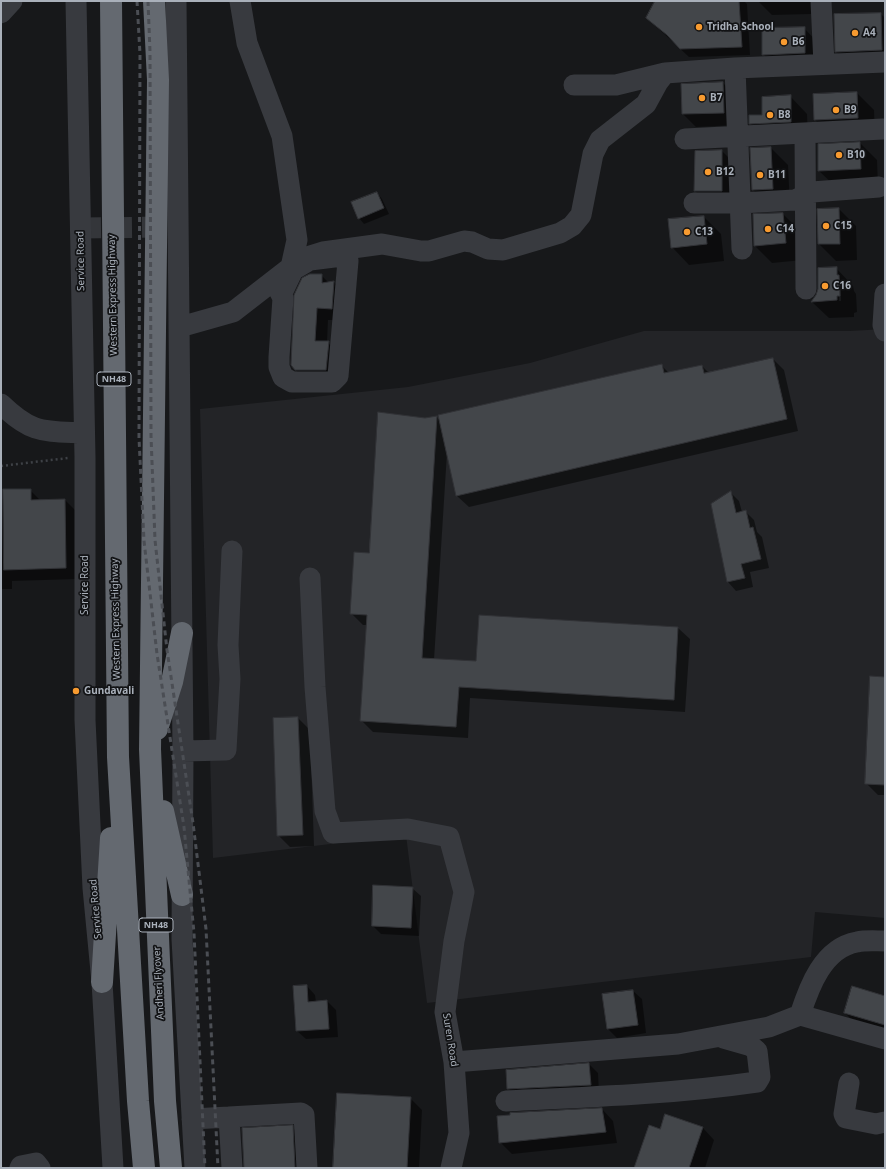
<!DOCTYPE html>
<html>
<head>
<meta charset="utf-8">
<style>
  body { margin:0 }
  #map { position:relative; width:886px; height:1169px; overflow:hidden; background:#17181a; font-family:"Noto Sans",sans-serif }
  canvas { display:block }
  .frame { position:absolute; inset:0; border:2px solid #a9b0ba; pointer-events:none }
</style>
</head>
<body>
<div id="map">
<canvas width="886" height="1169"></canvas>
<div class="frame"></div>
</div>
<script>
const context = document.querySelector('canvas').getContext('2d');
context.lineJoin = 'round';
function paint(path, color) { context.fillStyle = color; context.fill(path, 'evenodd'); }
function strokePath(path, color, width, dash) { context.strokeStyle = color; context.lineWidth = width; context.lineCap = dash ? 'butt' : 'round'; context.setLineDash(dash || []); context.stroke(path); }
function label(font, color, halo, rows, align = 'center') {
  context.font = font + ' "Noto Sans",sans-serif'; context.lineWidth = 3.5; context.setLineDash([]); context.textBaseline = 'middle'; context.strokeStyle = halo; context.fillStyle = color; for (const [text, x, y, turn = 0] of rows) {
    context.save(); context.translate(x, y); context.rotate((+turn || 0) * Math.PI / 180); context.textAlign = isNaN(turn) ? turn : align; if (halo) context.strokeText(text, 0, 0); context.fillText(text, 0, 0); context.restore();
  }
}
const built = new Path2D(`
  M 885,329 L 885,918 L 815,912 L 811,957 L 427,1003 L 406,835 L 213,858 L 200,409 L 408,387 L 530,363 L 644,331 L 850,331 Z`);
const shadow = new Path2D(`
  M 657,1 L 744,1 L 747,4 L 750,55 L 689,57 L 647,18 Z
  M 758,1 L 811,1 L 811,14 L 772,15 Z
  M 881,14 L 885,18 L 885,68 L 854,69 L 836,52 Z
  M 804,28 L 821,46 L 821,70 L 781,72 L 763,54 Z
  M 723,83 L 736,96 L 737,125 L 696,127 L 683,114 Z
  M 857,93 L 874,110 L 875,135 L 832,137 L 815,120 L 814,95 Z
  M 790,96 L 807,114 L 808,138 L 767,141 L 750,123 L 763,116 Z
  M 860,143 L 877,160 L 878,186 L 837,188 L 819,171 Z
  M 771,148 L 788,165 L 790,206 L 770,207 L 753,190 Z
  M 722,151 L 739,168 L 739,208 L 713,208 L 695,191 Z
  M 377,193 L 382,199 L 389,214 L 364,224 L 359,218 Z
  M 839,209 L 856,226 L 857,260 L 836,261 L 819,244 Z
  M 783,214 L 800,231 L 803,260 L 772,263 L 755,246 Z
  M 704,217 L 721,234 L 724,261 L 689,265 L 672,247 Z
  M 836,268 L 853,286 L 854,291 L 856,294 L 857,312 L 854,313 L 854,317 L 829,318 L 812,302 ZM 839,285 L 841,285 L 841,301 L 839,301 Z
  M 321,275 L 329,283 L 334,282 L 346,294 L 343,320 L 328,320 L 327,342 L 340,354 L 338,381 L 305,380 L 294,368 Z
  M 773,359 L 784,370 L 798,431 L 469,507 L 457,496 L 447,453 L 434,660 L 477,662 L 678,628 L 690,639 L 685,712 L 470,698 L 468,738 L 373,732 L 361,720 L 367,625 L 363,625 L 351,613 L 370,554 L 425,419 L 437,417 L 440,420 L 661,365 L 669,373 L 702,366 L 709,373 Z
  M 30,490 L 41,501 L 65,500 L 77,512 L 77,579 L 12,581 L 12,589 L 1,589 L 1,500 Z
  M 730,492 L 739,501 L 742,512 L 745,511 L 754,520 L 757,532 L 762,537 L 769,568 L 750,572 L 753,587 L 736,591 L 728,582 Z
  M 885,678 L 885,795 L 878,795 L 866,783 Z
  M 298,718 L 310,730 L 314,846 L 290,847 L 278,835 L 274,719 Z
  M 412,888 L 421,896 L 419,936 L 381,934 L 373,926 Z
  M 307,986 L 315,995 L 316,1002 L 327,1001 L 336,1010 L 338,1037 L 306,1039 L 297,1031 Z
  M 633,991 L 642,999 L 646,1033 L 617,1038 L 608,1029 Z
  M 885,997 L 885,1033 L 857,1025 L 845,1013 Z
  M 589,1064 L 598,1073 L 599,1093 L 517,1097 L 508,1088 Z
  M 410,1098 L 422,1110 L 419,1168 L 334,1168 Z
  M 602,1109 L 613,1121 L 617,1143 L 512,1154 L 500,1142 Z
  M 666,1115 L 703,1128 L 714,1140 L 705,1168 L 635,1168 L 661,1130 Z
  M 292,1127 L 304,1138 L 306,1168 L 245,1168 Z`);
const building = new Path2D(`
  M 655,1 L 739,1 L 742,47 L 680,49 L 667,35 L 646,18 Z
  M 881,13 L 882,50 L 835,52 L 834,14 Z
  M 805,27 L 805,53 L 762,55 L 762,28 Z
  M 723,82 L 724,113 L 682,114 L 681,84 Z
  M 857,92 L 858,118 L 814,120 L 813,94 Z
  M 791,95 L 791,122 L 749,124 L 749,115 L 762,115 L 762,97 Z
  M 860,142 L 861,169 L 818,171 L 818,144 Z
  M 771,147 L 773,189 L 752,190 L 750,148 Z
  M 722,150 L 722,191 L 694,191 L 695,151 Z
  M 377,192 L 384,208 L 358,219 L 351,202 Z
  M 839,208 L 840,244 L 818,244 L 817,209 Z
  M 783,213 L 786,243 L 754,246 L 753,214 Z
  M 704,216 L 707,244 L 671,248 L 668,219 Z
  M 837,267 L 837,275 L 839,275 L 840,296 L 837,296 L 837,300 L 811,302 L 816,295 L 818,289 L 818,268 Z
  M 310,274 L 322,274 L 322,283 L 334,281 L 332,309 L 317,308 L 315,341 L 329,341 L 326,370 L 295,370 L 291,365 L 294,295 L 302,278 Z
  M 773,358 L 787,419 L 456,496 L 438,415 L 662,364 L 664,373 L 702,365 L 704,373 Z
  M 378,412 L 425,418 L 437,416 L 422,658 L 476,661 L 479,615 L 678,627 L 674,700 L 459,687 L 456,727 L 360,721 L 367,615 L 350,614 L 354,552 L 369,553 Z
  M 3,489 L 31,489 L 31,500 L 65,499 L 66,568 L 4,570 Z
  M 731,491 L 736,513 L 746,510 L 750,528 L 753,527 L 761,559 L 741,564 L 745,578 L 727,582 L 711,504 Z
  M 870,676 L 885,677 L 885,785 L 865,784 Z
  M 298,717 L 303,835 L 277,836 L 273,718 Z
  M 373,885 L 413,887 L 411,928 L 372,926 Z
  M 307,985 L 308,1002 L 327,1000 L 329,1029 L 296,1031 L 293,986 Z
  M 852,986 L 885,996 L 885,1025 L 844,1013 Z
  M 633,990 L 638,1025 L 607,1029 L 602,994 Z
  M 589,1063 L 591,1085 L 507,1089 L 506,1070 Z
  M 337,1093 L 411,1097 L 407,1168 L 333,1168 Z
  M 602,1108 L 606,1132 L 499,1143 L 497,1116 L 510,1115 L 510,1113 Z
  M 665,1114 L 703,1127 L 689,1168 L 634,1168 L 649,1125 L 660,1129 Z
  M 293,1125 L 295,1168 L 244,1168 L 242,1128 Z`);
const minorTunnel = new Path2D(`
  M 80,228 L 174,227`);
const path = new Path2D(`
  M 1,466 L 68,458`);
const minor = new Path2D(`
  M 76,1 L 85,457 L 85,720 L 93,888 L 102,982 L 113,1168
  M 176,1 L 183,751 L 182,939 L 195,1168
  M 240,1 L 247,43 L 282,136 L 297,240 L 291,267
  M 821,1 L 824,64
  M 1,13 L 12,1
  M 735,68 L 742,249
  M 574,85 L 616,85 L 665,73
  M 805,133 L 806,289
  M 685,139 L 883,129
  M 694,203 L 740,203 L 795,200 L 812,192 L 879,187
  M 271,283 L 278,288 L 283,298 L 279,357 L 279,367 L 283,377 L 292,382 L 332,382 L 338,376 L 348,261 L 342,256 L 310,260 L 293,270 L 282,293
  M 885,294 L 883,325 L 885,331
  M 180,327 L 233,312 L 291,267 L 307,257 L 323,252 L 382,244 L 421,251 L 429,251 L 464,241 L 472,242 L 488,249 L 503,250 L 560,233 L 572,226 L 581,215 L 593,154 L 600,140 L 646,104 L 658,82 L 665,73 L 735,68 L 885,62
  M 1,404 C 32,434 43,431 84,433
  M 310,578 L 315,687 L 325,811 L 333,833 L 408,829 L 449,837 L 464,892 L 454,941 L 445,1012 L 454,1062 L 459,1133 L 451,1168
  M 183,751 L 226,750 L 230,679 L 228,645 L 232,551
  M 800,1015 C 809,987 823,948 857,942 C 866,940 876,941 885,941
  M 454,1062 L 678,1044 L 769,1027 L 800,1015 L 885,1039
  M 849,1083 L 844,1114 L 846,1118 L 876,1124 L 885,1122
  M 506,1101 C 590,1097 674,1094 757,1082 L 760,1077 L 757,1051 L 751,1046 L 723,1038
  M 229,1117 L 301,1113 L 304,1115 L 307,1168
  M 192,1119 L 229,1117 L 232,1168
  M 20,1168 L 21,1166 L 36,1163 L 40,1168`);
const highway = new Path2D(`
  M 111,1 L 118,757 L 138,1101 L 144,1168
  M 154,1 L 158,80 L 150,749 L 165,1101 L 171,1168
  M 157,729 L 172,682 L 182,633
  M 163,811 L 182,895
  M 102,982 L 111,838`);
const rail = new Path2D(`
  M 137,1 L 140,54 L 139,438 L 144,541 L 157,654 L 184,827 L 194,933 L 205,1168
  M 148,1 L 150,52 L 151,436 L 155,540 L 167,650 L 193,823 L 206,929 L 218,1168`);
const markers = [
  [699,27,4,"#f89b30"],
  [855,33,4,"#f89b30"],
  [784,42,4,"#f89b30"],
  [702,98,4,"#f89b30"],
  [836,110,4,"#f89b30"],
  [770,115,4,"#f89b30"],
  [839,155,4,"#f89b30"],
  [708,172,4,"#f89b30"],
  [760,175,4,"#f89b30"],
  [826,226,4,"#f89b30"],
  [768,229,4,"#f89b30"],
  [687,232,4,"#f89b30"],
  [825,286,4,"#f89b30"],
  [76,691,4,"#f89b30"]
];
const shields = [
  [114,379,34],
  [156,925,34]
];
const shieldNames = [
  ["NH48",114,379],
  ["NH48",156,925]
];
const poiNames = [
  ["Tridha School",707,27],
  ["A4",863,33],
  ["B6",792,42],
  ["B7",710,98],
  ["B9",844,110],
  ["B8",778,115],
  ["B10",847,155],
  ["B12",716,172],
  ["B11",768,175],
  ["C15",834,226],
  ["C14",776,229],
  ["C13",695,232],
  ["C16",833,286],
  ["Gundavali",84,691]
];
const streetNames = [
  ["Service Road",81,261,-91],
  ["Western Express Highway",113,295,-91],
  ["Service Road",85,585,-90],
  ["Western Express Highway",116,619,-91],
  ["Service Road",96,909,-95],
  ["Andheri Flyover",159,983,-93],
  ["Suren Road",450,1040,81]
];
paint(built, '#232427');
paint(shadow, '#0007');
paint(building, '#43464a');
strokePath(building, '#313236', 1);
strokePath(minorTunnel, '#34363a', 21, [21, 10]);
strokePath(path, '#3e4146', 2.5, [2, 3]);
strokePath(minor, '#383a3f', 21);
strokePath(highway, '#646970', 22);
strokePath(rail, '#4b4e54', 3, [5, 4]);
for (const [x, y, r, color] of markers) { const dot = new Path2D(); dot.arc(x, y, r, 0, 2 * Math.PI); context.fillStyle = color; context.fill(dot); strokePath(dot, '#121315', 1.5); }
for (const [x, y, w] of shields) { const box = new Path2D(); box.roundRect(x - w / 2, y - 7, w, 14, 3); context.fillStyle = '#121315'; context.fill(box); strokePath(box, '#a9b0ba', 1); }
label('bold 9px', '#a9b0ba', null, shieldNames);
label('bold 10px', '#a9b0ba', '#121315', poiNames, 'left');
label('10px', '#a9b0ba', '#121315', streetNames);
</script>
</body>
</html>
